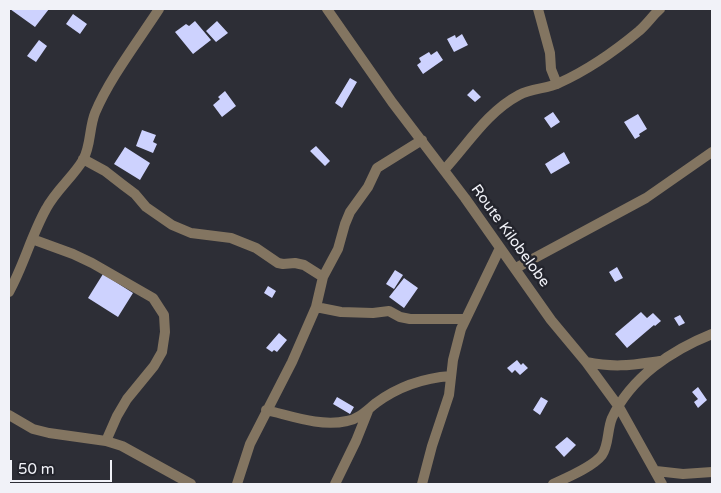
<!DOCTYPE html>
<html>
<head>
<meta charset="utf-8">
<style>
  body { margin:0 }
  #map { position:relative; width:721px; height:493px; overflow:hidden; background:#2d2e36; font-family:"Varela Round",sans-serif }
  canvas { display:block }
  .frame { position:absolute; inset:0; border:10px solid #f1f2f8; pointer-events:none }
  .scale { position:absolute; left:10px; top:460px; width:102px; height:22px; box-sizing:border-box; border:2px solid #f1f2f8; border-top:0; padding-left:6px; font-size:15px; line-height:18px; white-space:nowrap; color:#f1f2f8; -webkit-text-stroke:4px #23242c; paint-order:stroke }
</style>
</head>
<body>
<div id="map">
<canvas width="721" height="493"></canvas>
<div class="frame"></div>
<div class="scale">50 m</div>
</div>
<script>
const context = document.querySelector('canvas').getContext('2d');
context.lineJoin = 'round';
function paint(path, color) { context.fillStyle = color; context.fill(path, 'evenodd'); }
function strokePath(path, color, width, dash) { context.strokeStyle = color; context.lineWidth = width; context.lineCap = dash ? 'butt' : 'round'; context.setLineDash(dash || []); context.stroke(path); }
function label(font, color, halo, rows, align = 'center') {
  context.font = font + ' "Varela Round",sans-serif'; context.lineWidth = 5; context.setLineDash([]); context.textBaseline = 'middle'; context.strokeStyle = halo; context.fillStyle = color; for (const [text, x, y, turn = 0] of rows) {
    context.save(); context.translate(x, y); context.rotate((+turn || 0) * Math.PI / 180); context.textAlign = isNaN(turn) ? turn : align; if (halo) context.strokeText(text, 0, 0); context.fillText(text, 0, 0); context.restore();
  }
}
const building = new Path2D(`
  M 10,9 L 49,9 L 35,27 Z
  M 73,14 L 87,24 L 80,34 L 66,24 Z
  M 195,21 L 211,40 L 193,54 L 175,32 L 186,24 L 189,26 Z
  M 217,21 L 228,33 L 216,42 L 206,31 Z
  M 462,34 L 468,45 L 454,52 L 447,39 L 455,35 L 456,38 Z
  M 39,40 L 47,46 L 36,62 L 27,56 Z
  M 437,51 L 443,60 L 423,74 L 417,65 L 421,62 L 419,58 L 429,52 L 431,55 Z
  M 350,78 L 357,82 L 342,108 L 335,103 Z
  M 473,89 L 481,97 L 475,102 L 467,95 Z
  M 225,91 L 236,106 L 222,117 L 213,105 L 220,99 L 218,97 Z
  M 553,112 L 560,122 L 551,128 L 544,118 Z
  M 638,114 L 647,129 L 639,134 L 640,136 L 635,139 L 624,122 Z
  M 142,130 L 156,135 L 153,142 L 157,144 L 153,153 L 136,146 Z
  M 316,146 L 330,161 L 325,166 L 310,151 Z
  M 125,147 L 150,163 L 140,180 L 114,164 Z
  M 564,152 L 570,163 L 551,174 L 545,164 Z
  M 617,267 L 623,278 L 615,282 L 609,272 Z
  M 395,270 L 403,275 L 394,289 L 386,284 Z
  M 103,274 L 133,293 L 118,317 L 88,298 Z
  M 404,278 L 418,288 L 404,308 L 389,297 Z
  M 268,286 L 276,291 L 272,298 L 264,293 Z
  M 641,312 L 647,318 L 653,313 L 661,321 L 655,326 L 654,325 L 627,348 L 615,334 Z
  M 680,315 L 685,323 L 679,326 L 674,318 Z
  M 279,333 L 287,340 L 277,352 L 274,350 L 272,352 L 266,348 Z
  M 517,360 L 521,365 L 523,363 L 528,368 L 520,375 L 515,370 L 512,373 L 507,368 Z
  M 698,387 L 707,400 L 698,408 L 694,402 L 698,399 L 692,392 Z
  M 337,397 L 354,407 L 350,414 L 333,404 Z
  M 541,397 L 548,401 L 540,415 L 533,410 Z
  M 567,437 L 576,445 L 564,457 L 555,447 Z`);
const street = new Path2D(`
  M 327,9 L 392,102 L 465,198 L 551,320 L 586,362 L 619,407 L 662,484
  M 538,9 L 550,53 L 551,69 L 557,84
  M 83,159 L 105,171 L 123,185 L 135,194 L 146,207 L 172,225 L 191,233 L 231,238 L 256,248 L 278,263 L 283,264 L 295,263 L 304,265 L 323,277
  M 444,170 C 468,144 487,112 519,95 C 532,88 547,89 559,83 C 588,70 615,51 639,31 C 647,24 653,15 660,9
  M 32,239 L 73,254 L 92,263 L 153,298 L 164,315 L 165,332 L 162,352 L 154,366 L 127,399 L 117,416 L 106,441
  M 516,268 L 646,198 L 712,152
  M 9,292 C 24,265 31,236 46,209 C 56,190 73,177 83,160 C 91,146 89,128 95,113 C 109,79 139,40 159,9
  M 316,307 L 341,312 L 373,313 L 389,311 L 400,317 L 410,319 L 465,319
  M 586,362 C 616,368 631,365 660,361
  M 266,410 C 292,416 320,427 347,421 C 359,419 367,410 376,403 C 399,386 423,378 451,376
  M 9,415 L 33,429 L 49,433 L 106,441 L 122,446 L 191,484
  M 656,471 L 683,474 L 712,472
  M 237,484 L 250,444 L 292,362 L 316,307 L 323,277 L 338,249 L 345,224 L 350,212 L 368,187 L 377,168 L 422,140
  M 335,484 L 356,441 L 368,411
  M 422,484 L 432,446 L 449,395 L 453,360 L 461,329 L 500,248
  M 553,484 C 566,478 593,467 602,455 C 609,445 607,430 612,418 C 631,377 672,350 712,334`);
const streetNames = [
  ["Route Kilobelobe",510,236,54]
];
paint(building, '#cdd2fe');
strokePath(street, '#837561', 10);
label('15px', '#f1f2f8', '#23242c', streetNames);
</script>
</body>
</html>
